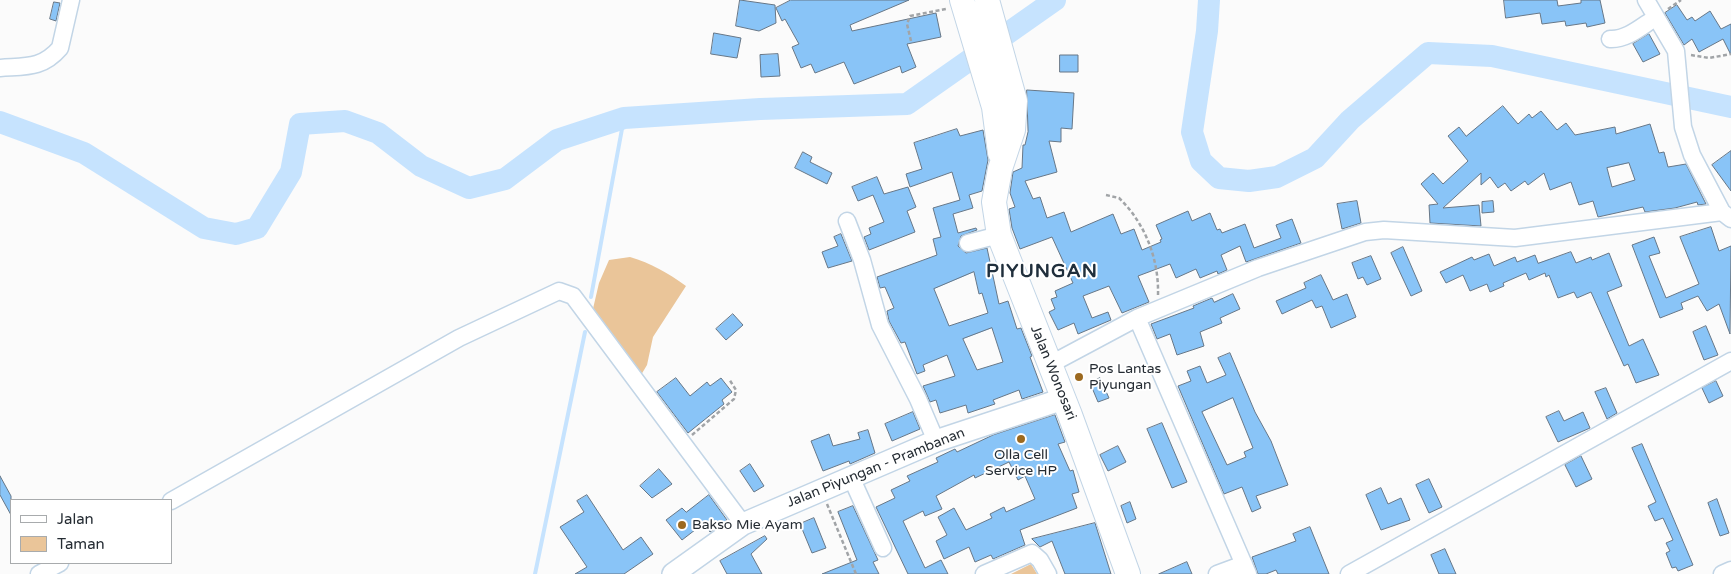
<!DOCTYPE html>
<html>
<head>
<meta charset="utf-8">
<style>
  body { margin:0 }
  #map { position:relative; width:1731px; height:574px; overflow:hidden; background:#fbfbfb; font-family:"Varela Round",sans-serif }
  canvas { display:block }
  .legend { position:absolute; left:10px; top:499px; width:162px; height:65px; box-sizing:border-box; background:#fff; border:1px solid #a8abad; margin:0; padding:6px 9px; list-style:none; font-size:15px; color:#252c33 }
  .legend li { display:flex; align-items:center; gap:10px; height:25px }
  .legend b { width:25px; border:1px solid #a8abad }
</style>
</head>
<body>
<div id="map">
<canvas width="1731" height="574"></canvas>
<ul class="legend">
<li><b style="height:6px;background:#fff"></b>Jalan</li>
<li><b style="height:14px;background:#eac599"></b>Taman</li>
</ul>
</div>
<script>
const context = document.querySelector('canvas').getContext('2d');
context.lineJoin = 'round';
function paint(path, color) { context.fillStyle = color; context.fill(path, 'evenodd'); }
function strokePath(path, color, width, dash) { context.strokeStyle = color; context.lineWidth = width; context.lineCap = dash ? 'butt' : 'round'; context.setLineDash(dash || []); context.stroke(path); }
function label(font, color, halo, rows, align = 'center') {
  context.font = font + ' "Varela Round",sans-serif'; context.lineWidth = 4; context.setLineDash([]); context.textBaseline = 'middle'; context.strokeStyle = halo; context.fillStyle = color; for (const [text, x, y, turn = 0] of rows) {
    context.save(); context.translate(x, y); context.rotate((+turn || 0) * Math.PI / 180); context.textAlign = isNaN(turn) ? turn : align; if (halo) context.strokeText(text, 0, 0); context.fillText(text, 0, 0); context.restore();
  }
}
const green = new Path2D(`
  M 630,257 C 651,263 668,273 686,286 L 653,337 L 647,365 L 641,375 L 592,313 L 599,283 L 609,260 Z
  M 1031,564 L 1037,574 L 1011,574 Z`);
const stream = new Path2D(`
  M 591,297 L 624,118
  M 535,574 L 585,332`);
const river = new Path2D(`
  M 1209,0 L 1207,31 L 1192,132 L 1201,161 L 1219,178 L 1249,181 L 1277,177 L 1315,158 L 1350,120 L 1428,53 L 1492,56 L 1731,107
  M 0,122 L 84,153 L 204,228 L 236,234 L 257,228 L 291,172 L 300,124 L 345,121 L 378,133 L 421,166 L 469,188 L 505,179 L 557,140 L 624,118 L 760,109 L 907,104 L 1055,0`);
const building = new Path2D(`
  M 740,0 L 775,5 L 776,23 L 759,31 L 736,26 Z
  M 791,0 L 909,0 L 850,25 L 852,31 L 936,13 L 941,37 L 907,44 L 916,67 L 902,73 L 900,66 L 854,84 L 844,62 L 815,73 L 811,64 L 801,68 L 792,47 L 799,44 L 785,19 L 782,21 L 776,8 Z
  M 1504,0 L 1557,0 L 1558,6 L 1581,3 L 1581,0 L 1600,0 L 1605,23 L 1587,27 L 1586,23 L 1566,26 L 1565,21 L 1542,24 L 1540,13 L 1506,18 Z
  M 54,2 L 60,3 L 56,21 L 50,19 Z
  M 1677,5 L 1687,20 L 1692,17 L 1695,21 L 1710,11 L 1721,29 L 1731,24 L 1731,55 L 1723,39 L 1699,52 L 1692,39 L 1684,45 L 1665,13 Z
  M 714,33 L 741,38 L 737,58 L 711,54 Z
  M 1649,34 L 1660,54 L 1643,62 L 1633,44 Z
  M 778,54 L 780,76 L 761,77 L 760,55 Z
  M 1060,55 L 1078,55 L 1078,72 L 1060,72 Z
  M 1027,90 L 1074,93 L 1072,129 L 1061,128 L 1061,142 L 1049,141 L 1057,172 L 1025,181 L 1033,199 L 1040,197 L 1047,218 L 1064,212 L 1071,232 L 1113,214 L 1121,234 L 1134,229 L 1142,250 L 1161,242 L 1160,240 L 1162,239 L 1156,225 L 1188,211 L 1192,221 L 1210,213 L 1217,230 L 1220,229 L 1222,233 L 1245,224 L 1254,248 L 1281,238 L 1276,225 L 1292,219 L 1301,243 L 1246,262 L 1240,246 L 1221,255 L 1227,270 L 1218,274 L 1217,271 L 1200,278 L 1196,269 L 1176,278 L 1170,264 L 1138,276 L 1149,302 L 1122,313 L 1109,286 L 1083,296 L 1092,318 L 1108,312 L 1111,320 L 1078,334 L 1074,323 L 1058,330 L 1049,312 L 1055,309 L 1051,299 L 1057,297 L 1055,291 L 1073,283 L 1052,237 L 1020,249 L 1012,228 L 1009,209 L 1015,207 L 1010,193 L 1013,172 L 1022,168 L 1023,145 L 1025,145 L 1028,132 Z
  M 1503,106 L 1518,124 L 1529,114 L 1532,118 L 1541,111 L 1557,130 L 1566,123 L 1575,135 L 1615,127 L 1616,134 L 1650,124 L 1659,153 L 1664,152 L 1668,167 L 1686,164 L 1706,204 L 1698,205 L 1697,202 L 1675,208 L 1645,212 L 1643,207 L 1598,217 L 1593,201 L 1579,205 L 1571,182 L 1550,190 L 1544,173 L 1528,185 L 1525,181 L 1511,191 L 1505,183 L 1498,188 L 1490,177 L 1481,185 L 1481,173 L 1443,208 L 1479,205 L 1481,226 L 1430,223 L 1429,205 L 1438,204 L 1421,184 L 1433,173 L 1443,184 L 1468,161 L 1448,136 L 1459,127 L 1466,136 ZM 1629,163 L 1635,180 L 1612,187 L 1607,168 Z
  M 957,129 L 960,136 L 983,130 L 988,160 L 982,191 L 969,195 L 973,208 L 953,214 L 958,233 L 976,228 L 977,230 L 961,236 L 958,246 L 966,253 L 987,248 L 999,304 L 1008,301 L 1017,329 L 1021,328 L 1032,356 L 1030,357 L 1043,392 L 1022,399 L 1019,390 L 993,400 L 995,404 L 968,413 L 966,405 L 940,413 L 936,400 L 930,402 L 923,386 L 955,376 L 947,355 L 923,365 L 925,371 L 917,374 L 905,342 L 901,343 L 889,321 L 887,311 L 894,308 L 885,287 L 880,288 L 877,277 L 937,255 L 933,239 L 941,237 L 933,208 L 960,200 L 952,172 L 910,187 L 906,174 L 922,169 L 914,143 ZM 974,272 L 979,294 L 982,293 L 988,313 L 949,326 L 934,289 ZM 992,328 L 1003,362 L 977,370 L 963,339 Z
  M 1731,151 L 1731,191 L 1712,165 Z
  M 803,152 L 812,157 L 810,162 L 832,173 L 827,184 L 795,168 Z
  M 877,177 L 884,194 L 908,187 L 916,207 L 907,211 L 915,232 L 869,250 L 864,237 L 871,234 L 869,228 L 884,222 L 873,195 L 858,201 L 852,187 Z
  M 1357,201 L 1361,223 L 1342,229 L 1337,204 Z
  M 1493,201 L 1494,212 L 1482,213 L 1482,202 Z
  M 1711,227 L 1719,251 L 1731,246 L 1730,334 L 1719,304 L 1707,311 L 1698,296 L 1681,303 L 1683,309 L 1660,318 L 1632,245 L 1654,237 L 1660,253 L 1649,256 L 1666,298 L 1699,284 L 1680,237 Z
  M 841,234 L 852,261 L 828,268 L 822,252 L 838,246 L 834,237 Z
  M 1403,247 L 1422,291 L 1411,296 L 1391,253 Z
  M 1571,252 L 1576,263 L 1591,257 L 1592,260 L 1609,253 L 1622,286 L 1607,292 L 1629,346 L 1643,339 L 1659,375 L 1636,383 L 1628,364 L 1624,366 L 1591,292 L 1577,298 L 1574,292 L 1558,298 L 1549,275 L 1546,277 L 1545,273 L 1529,280 L 1526,273 L 1503,283 L 1504,286 L 1490,292 L 1487,284 L 1470,291 L 1463,275 L 1446,283 L 1440,272 L 1472,257 L 1474,260 L 1489,254 L 1494,266 L 1515,257 L 1517,262 L 1535,255 L 1538,263 Z
  M 1371,256 L 1381,279 L 1367,285 L 1363,277 L 1358,279 L 1352,263 Z
  M 1321,275 L 1333,300 L 1347,294 L 1356,317 L 1331,328 L 1322,306 L 1316,308 L 1312,300 L 1282,314 L 1276,301 L 1306,288 L 1304,283 Z
  M 1233,294 L 1240,309 L 1220,318 L 1222,323 L 1200,332 L 1204,346 L 1177,355 L 1170,334 L 1157,339 L 1151,324 L 1194,308 L 1193,306 L 1212,298 L 1214,302 Z
  M 733,314 L 743,325 L 726,340 L 716,329 Z
  M 1706,326 L 1718,355 L 1704,360 L 1693,332 Z
  M 1230,353 L 1255,412 L 1271,441 L 1288,485 L 1256,496 L 1261,508 L 1252,512 L 1242,487 L 1224,494 L 1178,386 L 1191,381 L 1187,371 L 1200,366 L 1207,383 L 1226,375 L 1218,358 ZM 1233,398 L 1253,448 L 1244,452 L 1246,457 L 1227,465 L 1202,412 Z
  M 676,378 L 690,396 L 707,382 L 710,386 L 721,378 L 732,392 L 722,400 L 724,404 L 688,433 L 657,392 Z
  M 1100,378 L 1109,398 L 1098,402 L 1090,383 Z
  M 1716,381 L 1723,396 L 1709,403 L 1702,388 Z
  M 1606,388 L 1617,413 L 1607,419 L 1595,392 Z
  M 1559,411 L 1564,421 L 1583,412 L 1590,428 L 1558,442 L 1546,417 Z
  M 913,412 L 920,429 L 892,441 L 885,424 Z
  M 1055,415 L 1065,442 L 1058,444 L 1070,471 L 1073,470 L 1079,492 L 1072,494 L 1077,508 L 1020,530 L 1025,545 L 993,559 L 991,555 L 975,562 L 969,547 L 944,559 L 936,541 L 947,535 L 938,517 L 954,508 L 966,530 L 992,518 L 990,514 L 1004,507 L 1006,512 L 1035,499 L 1025,476 L 1018,480 L 1009,462 L 975,478 L 974,475 L 936,496 L 942,509 L 925,516 L 923,511 L 903,521 L 925,568 L 941,560 L 948,574 L 908,574 L 876,507 L 895,498 L 891,490 L 910,481 L 907,476 L 938,462 L 936,458 L 955,449 L 957,452 L 993,435 Z
  M 1162,423 L 1187,482 L 1172,488 L 1147,429 Z
  M 868,430 L 875,453 L 850,464 L 849,461 L 823,471 L 811,441 L 829,434 L 833,446 L 860,439 L 858,433 Z
  M 1642,444 L 1693,565 L 1678,571 L 1676,567 L 1672,568 L 1666,553 L 1670,551 L 1666,543 L 1673,540 L 1663,518 L 1655,521 L 1648,506 L 1656,502 L 1632,448 Z
  M 1118,446 L 1126,462 L 1108,471 L 1100,455 Z
  M 1581,456 L 1592,479 L 1576,487 L 1565,465 Z
  M 750,464 L 764,486 L 754,492 L 740,471 Z
  M 659,469 L 672,484 L 652,498 L 640,486 Z
  M 0,476 L 11,496 L 11,515 L 0,495 Z
  M 1429,479 L 1442,507 L 1429,513 L 1416,485 Z
  M 1381,488 L 1388,504 L 1401,498 L 1410,520 L 1381,530 L 1366,495 Z
  M 587,495 L 623,550 L 641,537 L 653,554 L 624,574 L 575,574 L 587,567 L 560,527 L 584,512 L 577,501 Z
  M 709,495 L 727,520 L 710,532 L 704,523 L 682,540 L 666,520 L 682,508 L 686,512 Z
  M 1717,499 L 1729,533 L 1720,536 L 1708,503 Z
  M 1130,502 L 1136,519 L 1127,523 L 1121,506 Z
  M 853,506 L 878,560 L 873,562 L 879,574 L 822,574 L 857,560 L 838,512 Z
  M 814,518 L 826,548 L 812,553 L 800,524 Z
  M 1095,523 L 1111,574 L 1065,574 L 1052,541 L 1040,547 L 1032,539 Z
  M 1310,527 L 1329,574 L 1278,574 L 1276,570 L 1266,574 L 1258,574 L 1252,557 L 1296,541 L 1293,534 Z
  M 765,536 L 767,539 L 751,554 L 762,574 L 727,574 L 720,561 Z
  M 1445,549 L 1456,574 L 1439,574 L 1431,555 Z
  M 1187,562 L 1192,574 L 1159,574 Z`);
const path = new Path2D(`
  M 1668,9 L 1681,0
  M 911,41 L 907,24 L 910,16 L 946,9
  M 1691,55 L 1709,58 L 1731,54
  M 1106,195 L 1119,198 C 1145,223 1159,259 1158,295
  M 692,435 L 734,399 L 736,390 L 729,379
  M 827,504 L 856,574`);
const minor = new Path2D(`
  M 1646,0 L 1676,51 L 1683,127 L 1692,155 L 1722,212
  M 1610,39 C 1627,40 1642,26 1655,18
  M 0,68 C 25,66 42,69 60,48 L 71,0
  M 847,221 L 862,260 L 880,325 L 918,399 L 936,441
  M 968,243 L 999,235
  M 1137,318 L 1248,574
  M 1049,365 L 1137,318 L 1258,268 L 1365,232 L 1384,230 L 1515,238 L 1722,212 L 1731,219
  M 851,477 L 883,548
  M 171,501 L 459,338 L 559,291 L 573,296 L 743,524
  M 39,574 L 60,563
  M 984,574 L 1032,553 L 1040,560 L 1048,574
  M 1217,574 L 1244,564
  M 1349,574 L 1731,361
  M 1722,574 L 1731,570`);
const major = new Path2D(`
  M 673,574 L 743,524 L 936,441 L 1063,399`);
const highway = new Path2D(`
  M 962,0 L 994,107 L 1000,153
  M 987,0 L 1015,101 L 1013,130 L 1000,169 L 994,202 L 999,235 L 1070,415 L 1128,574`);
const markers = [
  [1079,377,5,"#9c691f"],
  [1021,439,5,"#9c691f"],
  [682,525,5,"#9c691f"]
];
const poiNames = [
  ["Pos Lantas",1089,369],
  ["Piyungan",1089,385],
  ["Olla Cell",1021,455,"center"],
  ["Service HP",1021,471,"center"],
  ["Bakso Mie Ayam",692,525]
];
const streetNames = [
  ["Jalan Wonosari",1053,373,68],
  ["Jalan Piyungan - Prambanan",876,468,-22]
];
const districtNames = [
  ["PIYUNGAN",1042,272]
];
paint(green, '#eac599');
strokePath(stream, '#c6e3fe', 4);
strokePath(river, '#c6e3fe', 22);
paint(building, '#89c4f7');
strokePath(building, '#677787', 1);
strokePath(minor, '#c2d5e6', 19);
strokePath(major, '#c2d5e6', 24);
strokePath(highway, '#c2d5e6', 26);
strokePath(path, '#a1a4a7', 2.5, [4, 2.5]);
strokePath(minor, '#fff', 16);
strokePath(major, '#fff', 21);
strokePath(highway, '#fff', 24);
for (const [x, y, r, color] of markers) { const dot = new Path2D(); dot.arc(x, y, r, 0, 2 * Math.PI); context.fillStyle = color; context.fill(dot); strokePath(dot, '#fff', 2); }
label('14px', '#252c33', '#fff', poiNames, 'left');
label('14px', '#252c33', '#fff', streetNames);
context.letterSpacing = '1px';
label('bold 19px', '#202f3c', '#fff', districtNames);
context.letterSpacing = '0px';
</script>
</body>
</html>
